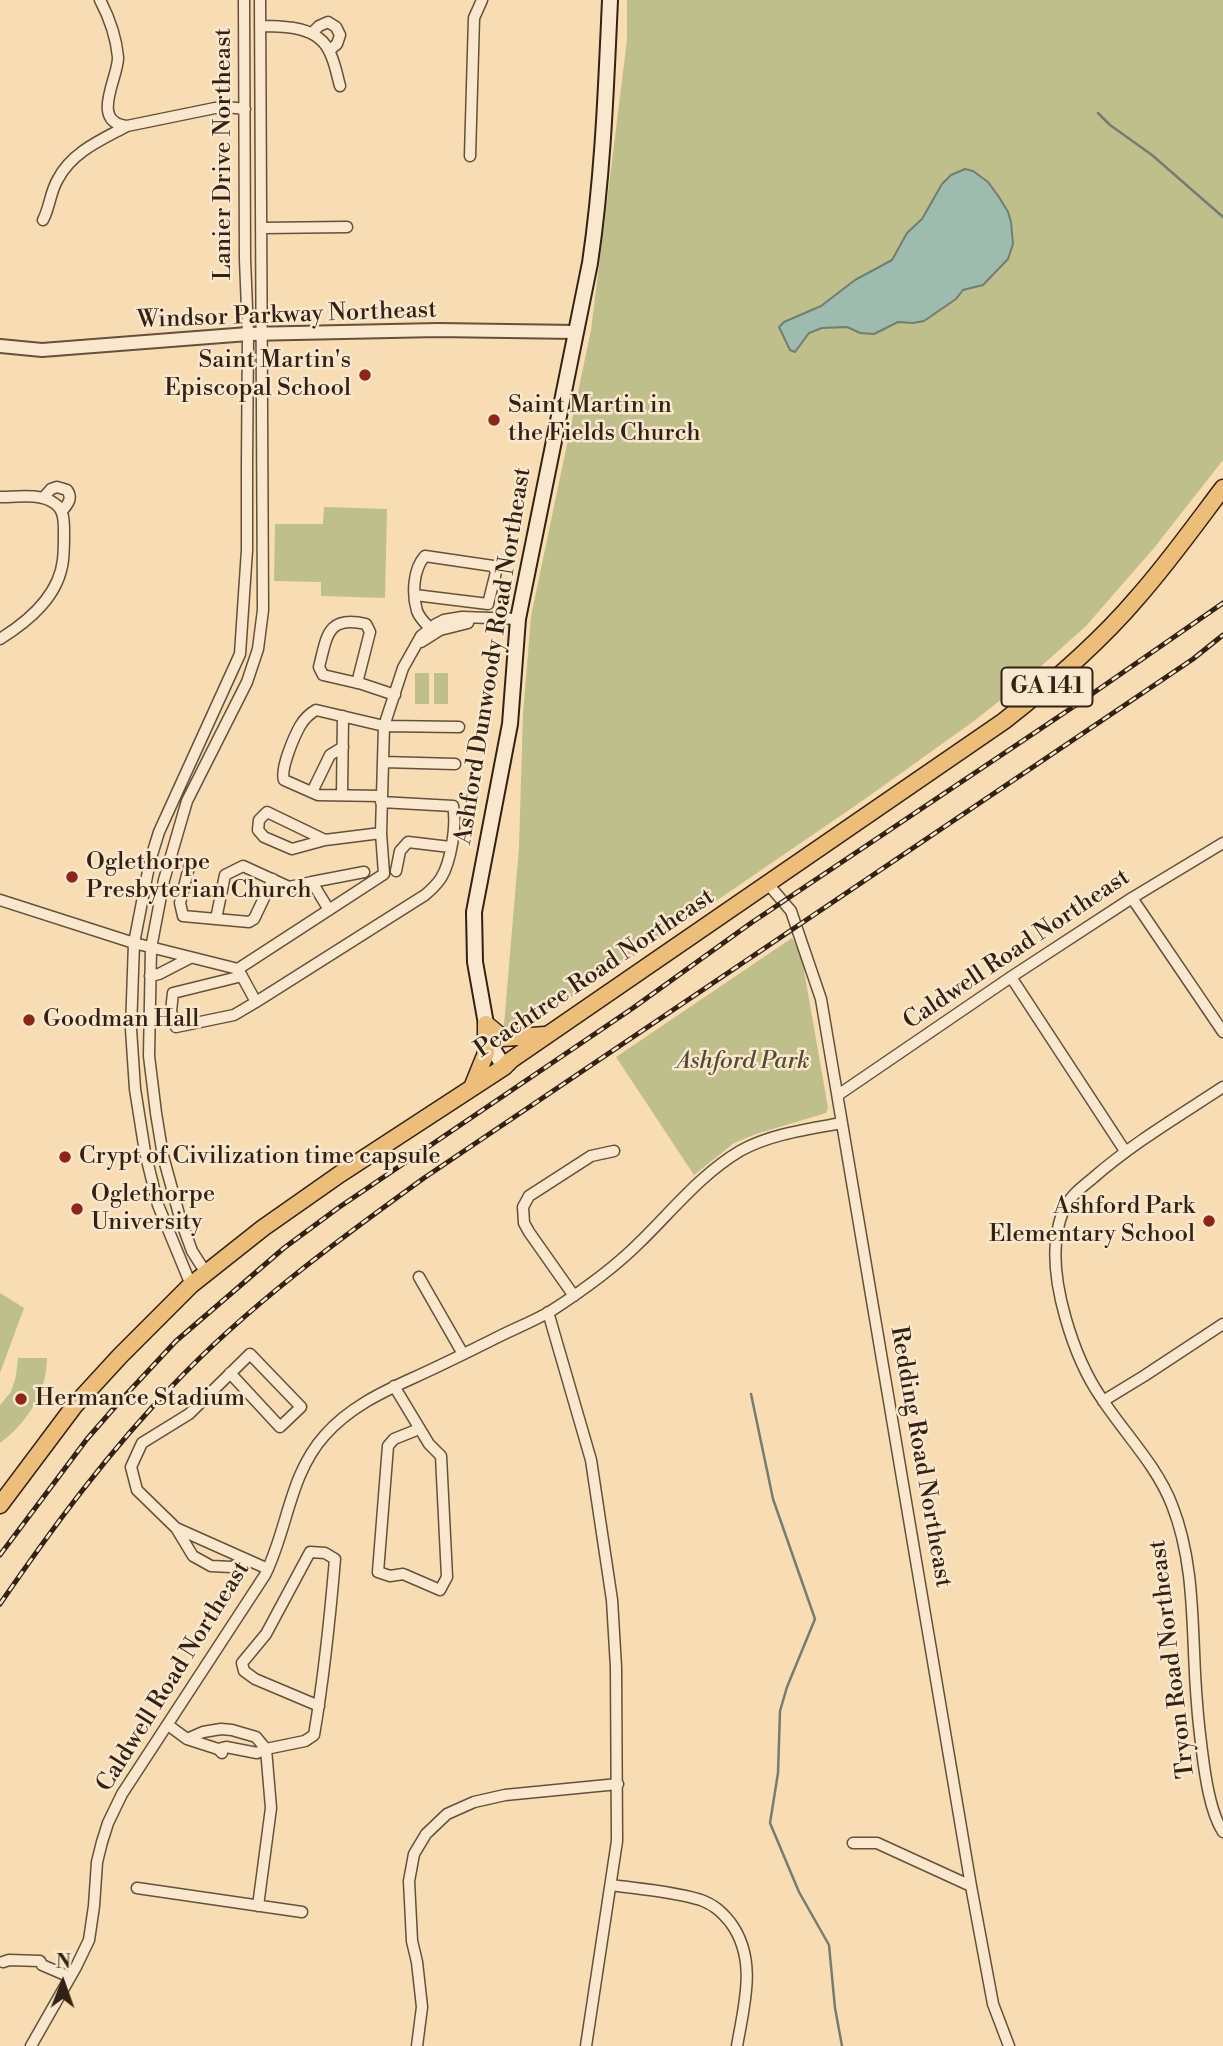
<!DOCTYPE html>
<html>
<head>
<meta charset="utf-8">
<style>
  body { margin:0 }
  #map { position:relative; width:1223px; height:2046px; overflow:hidden; background:#f7dcb4; font-family:"Libre Bodoni",serif }
  canvas { display:block }
  .north { position:absolute; left:28px; top:1948px; width:70px; height:70px; -webkit-text-stroke:5px #fae8ce; paint-order:stroke; rotate:1deg; font-size:19px; font-weight:700; line-height:28px; text-align:center; color:#332213 }
  .north::after { content:''; display:block; margin:auto; width:24px; height:32px; background:#332213; clip-path:polygon(50% 0,100% 100%,50% 72%,0 100%) }
</style>
</head>
<body>
<div id="map">
<canvas width="1223" height="2046"></canvas>
<div class="north">N</div>
</div>
<script>
const context = document.querySelector('canvas').getContext('2d');
context.lineJoin = 'round';
function paint(path, color) { context.fillStyle = color; context.fill(path, 'evenodd'); }
function strokePath(path, color, width, dash) { context.strokeStyle = color; context.lineWidth = width; context.lineCap = dash ? 'butt' : 'round'; context.setLineDash(dash || []); context.stroke(path); }
function label(font, color, halo, rows, align = 'center') {
  context.font = font + ' "Libre Bodoni",serif'; context.lineWidth = 5; context.setLineDash([]); context.textBaseline = 'middle'; context.strokeStyle = halo; context.fillStyle = color; for (const [text, x, y, turn = 0] of rows) {
    context.save(); context.translate(x, y); context.rotate((+turn || 0) * Math.PI / 180); context.textAlign = isNaN(turn) ? turn : align; if (halo) context.strokeText(text, 0, 0); context.fillText(text, 0, 0); context.restore();
  }
}
const green = new Path2D(`
  M 627,0 L 1223,0 L 1223,460 L 1154,548 L 1086,626 L 1028,678 L 974,721 L 865,799 L 700,912 L 509,1038 L 503,1037 L 519,847 L 523,714 L 531,616 L 591,330 L 627,40 Z
  M 324,507 L 387,509 L 385,598 L 321,596 L 321,582 L 274,581 L 275,524 L 323,524 Z
  M 415,673 L 429,673 L 429,704 L 415,704 Z
  M 434,673 L 448,673 L 448,704 L 434,704 Z
  M 792,938 L 801,953 L 828,1108 L 826,1113 L 756,1134 L 734,1143 L 694,1175 L 616,1057 Z
  M 0,1293 L 24,1308 L 0,1373 Z
  M 18,1358 L 47,1358 C 47,1392 27,1423 0,1443 L 0,1405 L 11,1392 L 16,1376 Z`);
const water = new Path2D(`
  M 965,169 L 973,171 L 988,182 L 999,197 L 1008,212 L 1011,222 L 1013,244 L 1008,259 L 983,285 L 963,290 L 956,299 L 924,321 L 913,323 L 898,322 L 874,334 L 860,333 L 847,327 L 822,328 L 809,333 L 795,352 L 790,350 L 779,327 L 784,322 L 821,306 L 855,280 L 892,260 L 907,233 L 922,219 L 942,184 L 951,175 Z`);
const stream = new Path2D(`
  M 1098,113 L 1110,125 L 1152,155 L 1223,217
  M 751,1394 L 773,1499 L 815,1619 L 787,1687 L 780,1711 L 778,1773 L 770,1823 L 799,1892 L 829,1945 L 835,2008 L 842,2046`);
const minor = new Path2D(`
  M 100,0 C 110,19 116,36 118,57 C 119,77 89,122 127,126 L 215,108 L 227,107 L 245,109
  M 260,26 C 285,26 319,26 330,53 C 335,63 337,75 340,86
  M 312,33 L 319,26 L 328,22 L 336,27 L 340,35 L 337,44 L 330,50
  M 470,156 L 474,18 L 482,0
  M 43,220 C 50,207 50,192 58,179 C 72,152 101,140 127,126
  M 261,228 L 347,227
  M 0,497 C 16,497 40,493 54,503 C 64,509 64,521 64,532 C 64,541 64,551 63,560 C 59,596 29,621 0,639
  M 43,498 L 51,489 L 57,487 L 67,490 C 73,498 68,504 62,511
  M 415,595 L 488,604 L 496,572 L 493,566 L 425,556 C 413,569 412,594 417,611 C 419,616 423,621 427,625
  M 421,642 L 440,630 L 468,623
  M 357,683 L 370,632 L 366,624 C 327,615 327,636 319,667 L 323,675 L 362,684 L 395,695
  M 383,762 L 455,764
  M 312,792 L 330,755 L 343,747
  M 342,795 L 343,716
  M 382,796 L 318,795 L 284,780 C 280,769 294,737 300,726 C 304,719 309,714 316,710 L 384,726 L 459,727
  M 325,840 L 292,849 L 264,837 L 258,830 L 259,820 L 267,812 L 325,840 L 381,833
  M 189,867 L 180,903 L 183,916 L 249,922 L 254,919 L 273,879
  M 396,871 L 400,851 L 408,842 L 450,847
  M 768,884 L 791,911 L 821,999 L 971,1886 L 993,2004 L 1009,2046
  M 1132,898 L 1223,1032
  M 0,900 L 134,943 L 238,969 L 384,874 L 381,833 L 384,726 L 403,668 L 421,636 L 436,624 L 444,620 L 462,617 L 518,619
  M 329,910 L 312,882 L 364,872
  M 216,919 L 225,875 L 243,866 L 289,887 L 312,882
  M 238,969 L 256,1002 L 234,1015 L 176,1027 L 171,1011 L 173,993 L 242,976
  M 150,976 L 159,974 L 190,958
  M 1011,977 L 1125,1151
  M 256,1002 L 425,895 C 431,890 437,884 441,878 C 451,862 457,824 453,806 L 381,802
  M 1223,1087 C 1179,1116 1133,1143 1093,1178 C 1083,1186 1070,1196 1064,1209 C 1062,1214 1059,1222 1058,1229 C 1047,1278 1074,1359 1102,1399 C 1125,1434 1157,1466 1172,1505 C 1197,1568 1191,1638 1197,1703 C 1198,1719 1200,1735 1202,1751 C 1205,1775 1210,1812 1223,1832
  M 838,1095 L 1011,977 L 1132,898 L 1223,843
  M 206,1273 L 192,1251 L 180,1218 L 163,1156 L 156,1113 L 149,1056 L 151,948 L 164,880 L 187,801 L 247,682 L 258,649 L 263,610 L 260,0
  M 419,1277 L 463,1354
  M 191,1285 L 158,1205 L 145,1152 L 135,1089 L 131,1029 L 134,943 L 150,861 L 159,832 L 240,654 L 247,550 L 247,465 L 248,334 L 245,259 L 244,0
  M 574,1296 L 529,1232 L 524,1223 L 523,1207 L 529,1196 L 591,1156 L 614,1151
  M 548,1312 L 591,1460 L 612,1600 L 616,1667 L 617,1841 L 586,2046
  M 230,1373 L 280,1427 L 301,1407 L 250,1354 L 189,1414 L 142,1443 L 131,1467 L 137,1490 L 176,1528 L 193,1556 L 211,1566 L 232,1567 L 247,1560
  M 394,1386 L 429,1444 L 441,1456 L 447,1577 L 440,1590 L 403,1574 L 390,1576 L 378,1572 L 388,1446 L 394,1439 L 419,1429
  M 1103,1401 L 1144,1376 L 1223,1324
  M 176,1528 L 268,1569
  M 168,1725 L 187,1739 L 218,1749 L 222,1753
  M 187,1739 L 203,1732 L 221,1729 L 232,1730 L 256,1737 L 266,1749 L 271,1808 L 258,1906
  M 218,1749 L 226,1747 L 257,1753 L 266,1749 L 305,1741 L 314,1735 C 324,1677 330,1618 335,1559 L 325,1553 L 310,1552 L 266,1634 L 242,1663 L 244,1671 L 255,1679 L 319,1706
  M 853,1843 L 877,1843 L 971,1886
  M 611,1885 C 640,1889 672,1891 701,1900 C 714,1905 721,1911 730,1922 C 758,1959 744,2005 737,2046
  M 137,1888 L 302,1912
  M 3,1962 L 9,1960 L 40,1961 L 42,1965 L 70,1977
  M 31,2046 L 76,1967 L 89,1940 L 94,1906 L 97,1862 L 102,1842 L 108,1823 L 122,1794 L 265,1575 C 288,1529 289,1475 325,1435 C 349,1408 380,1393 413,1378 C 442,1365 470,1351 498,1337 C 516,1328 534,1321 551,1311 C 582,1291 612,1270 639,1243 C 671,1212 701,1174 740,1151 C 770,1134 809,1129 842,1123
  M 417,2046 L 422,2007 L 417,1962 L 412,1941 L 409,1881 L 414,1854 L 426,1834 L 447,1814 L 474,1802 L 505,1795 L 618,1784`);
const tertiary = new Path2D(`
  M 0,346 L 42,350 L 248,334 L 438,330 L 576,332`);
const secondary = new Path2D(`
  M 504,1067 L 493,1049 L 486,1024 L 475,962 L 474,912 L 510,724 L 518,619 L 523,594 L 590,263 C 603,175 606,88 610,0`);
const trunk = new Path2D(`
  M 486,1024 L 503,1038 L 545,1035
  M 473,1085 L 486,1053 L 486,1024
  M 0,1505 L 75,1405 L 120,1356 L 191,1285 L 263,1228 L 340,1174 L 504,1067 L 511,1060 L 1004,721 C 1051,684 1098,644 1137,598 C 1168,563 1195,525 1223,488`);
const rail = new Path2D(`
  M 0,1555 L 87,1439 L 121,1400 L 176,1341 L 284,1248 L 338,1208 L 633,1008 L 751,923 L 1076,705 L 1223,603
  M 0,1604 C 53,1527 109,1451 174,1384 C 248,1306 337,1241 424,1178 L 1193,659 L 1223,635`);
const markers = [
  [365,375,7,"#8f2418"],
  [494,420,7,"#8f2418"],
  [72,877,7,"#8f2418"],
  [29,1020,7,"#8f2418"],
  [65,1157,7,"#8f2418"],
  [77,1209,7,"#8f2418"],
  [1209,1221,7,"#8f2418"],
  [21,1399,7,"#8f2418"]
];
const shields = [
  [1047,687,91]
];
const shieldNames = [
  ["GA 141",1047,687]
];
const streetNames = [
  ["Lanier Drive Northeast",224,154,-90],
  ["Windsor Parkway Northeast",287,316,-2],
  ["Ashford Dunwoody Road Northeast",494,656,-81],
  ["Caldwell Road Northeast",1017,950,-34],
  ["Peachtree Road Northeast",595,974,-34],
  ["Redding Road Northeast",920,1457,80],
  ["Tryon Road Northeast",1173,1659,-97],
  ["Caldwell Road Northeast",174,1677,-58]
];
const poiNames = [
  ["Saint Martin's",351,361,"right"],
  ["Episcopal School",351,389,"right"],
  ["Saint Martin in",508,406],
  ["the Fields Church",508,434],
  ["Oglethorpe",86,863],
  ["Presbyterian Church",86,891],
  ["Goodman Hall",43,1020],
  ["Crypt of Civilization time capsule",79,1157],
  ["Oglethorpe",91,1195],
  ["University",91,1223],
  ["Ashford Park",1195,1207,"right"],
  ["Elementary School",1195,1235,"right"],
  ["Hermance Stadium",35,1399]
];
const parkNames = [
  ["Ashford Park",743,1062]
];
paint(green, '#bfbf8b');
paint(water, '#9dbbaf');
strokePath(water, '#737e71', 2);
strokePath(stream, '#737e71', 2.5);
strokePath(minor, '#64503b', 13);
strokePath(tertiary, '#64503b', 16);
strokePath(secondary, '#332213', 18);
strokePath(trunk, '#332213', 19);
strokePath(minor, '#fae8ce', 10);
strokePath(tertiary, '#fae8ce', 12);
strokePath(secondary, '#fae8ce', 14);
strokePath(trunk, '#ecbe7a', 16);
strokePath(rail, '#332213', 5);
strokePath(rail, '#fae8ce', 2.5, [8]);
for (const [x, y, r, color] of markers) { const dot = new Path2D(); dot.arc(x, y, r, 0, 2 * Math.PI); context.fillStyle = color; context.fill(dot); strokePath(dot, '#fae8ce', 2.5); }
for (const [x, y, w] of shields) { const box = new Path2D(); box.roundRect(x - w / 2, y - 19.5, w, 39, 5); context.fillStyle = '#fae8ce'; context.fill(box); strokePath(box, '#332213', 2); }
label('bold 23px', '#332213', null, shieldNames);
label('24px', '#332213', '#fae8ce', streetNames);
label('24px', '#332213', '#fae8ce', poiNames, 'left');
label('italic 24px', '#564931', '#fae8ce', parkNames);
</script>
</body>
</html>
